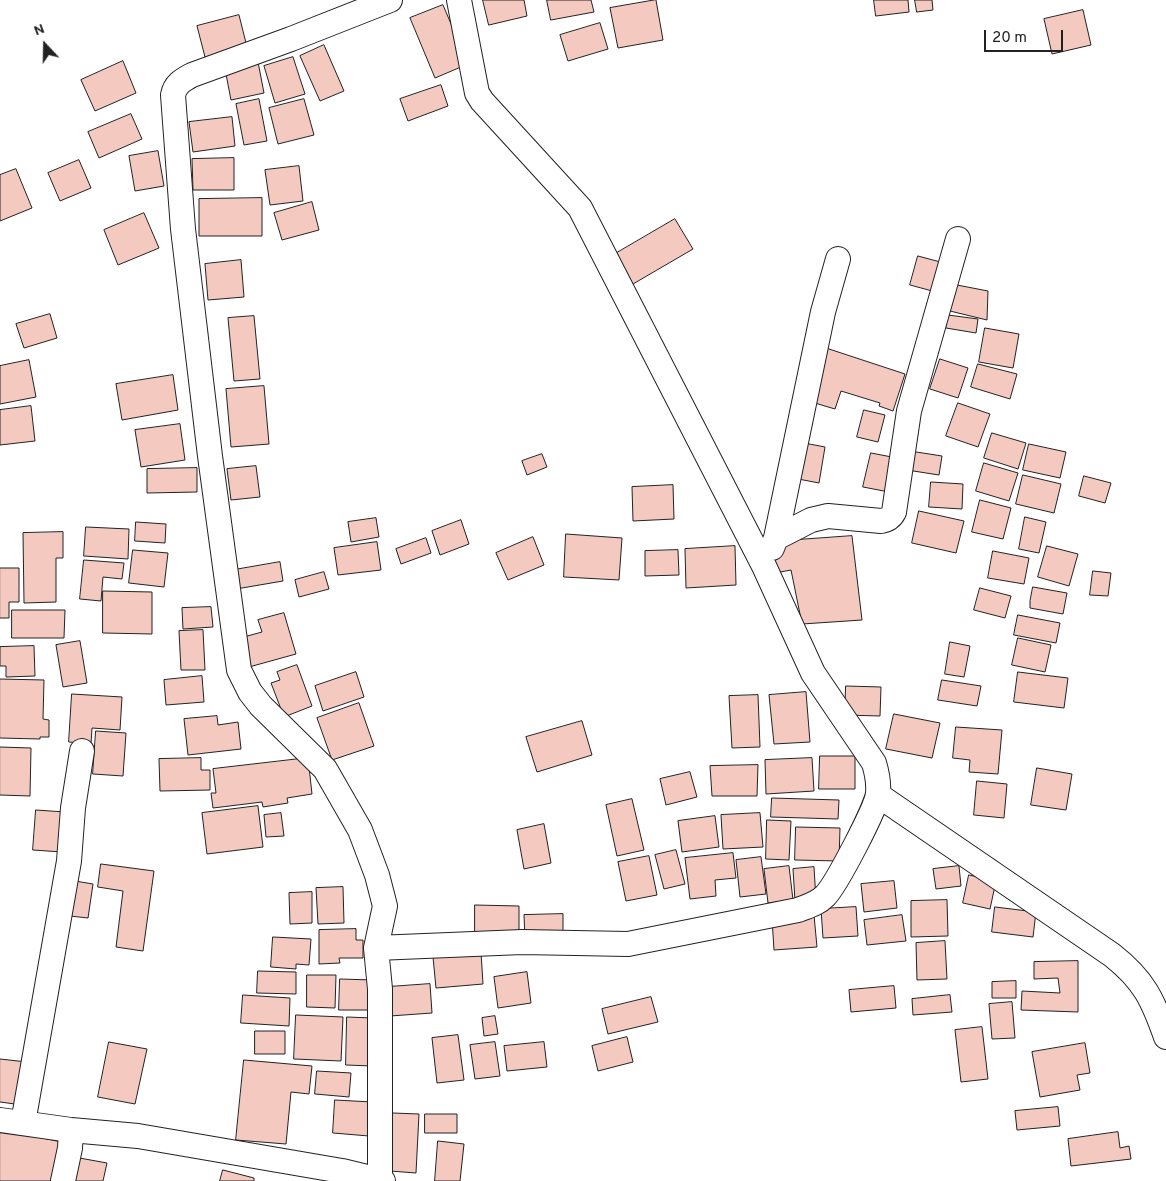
<!DOCTYPE html>
<html>
<head>
<meta charset="utf-8">
<style>
  body { margin:0 }
  #map { position:relative; width:1166px; height:1181px; overflow:hidden; background:#fff; font-family:Overpass,sans-serif }
  canvas { display:block }
  .north { position:absolute; left:20px; top:20px; width:50px; height:50px; -webkit-text-stroke:4px #fff; paint-order:stroke; rotate:339deg; font-size:14px; font-weight:700; line-height:20px; text-align:center; color:#222 }
  .north::after { content:''; display:block; margin:auto; width:18px; height:22px; background:#222; clip-path:polygon(50% 0,100% 100%,50% 72%,0 100%) }
  .scale { position:absolute; left:984px; top:30px; width:79px; height:22px; box-sizing:border-box; border:2px solid #222; border-top:0; padding-left:6px; font-size:15px; line-height:18px; white-space:nowrap; color:#222; -webkit-text-stroke:4px #fff; paint-order:stroke }
</style>
</head>
<body>
<div id="map">
<canvas width="1166" height="1181"></canvas>
<div class="north">N</div>
<div class="scale">20 m</div>
</div>
<script>
const context = document.querySelector('canvas').getContext('2d');
context.lineJoin = 'round';
function paint(path, color) { context.fillStyle = color; context.fill(path, 'evenodd'); }
function strokePath(path, color, width, dash) { context.strokeStyle = color; context.lineWidth = width; context.lineCap = dash ? 'butt' : 'round'; context.setLineDash(dash || []); context.stroke(path); }
const building = new Path2D(`
  M 483,0 L 524,0 L 527,16 L 489,25 Z
  M 547,0 L 591,0 L 594,12 L 551,20 Z
  M 656,0 L 663,40 L 618,48 L 610,8 Z
  M 874,0 L 908,0 L 909,12 L 876,16 Z
  M 915,0 L 932,0 L 933,10 L 917,12 Z
  M 443,5 L 468,64 L 435,78 L 410,18 Z
  M 1083,10 L 1091,45 L 1052,54 L 1044,19 Z
  M 239,15 L 247,47 L 205,57 L 197,26 Z
  M 600,23 L 608,49 L 568,61 L 560,35 Z
  M 324,45 L 344,91 L 320,101 L 300,56 Z
  M 293,57 L 305,94 L 275,103 L 264,66 Z
  M 123,61 L 136,93 L 95,111 L 81,80 Z
  M 258,62 L 264,93 L 231,100 L 225,69 Z
  M 441,85 L 448,106 L 408,121 L 400,99 Z
  M 259,99 L 267,141 L 244,145 L 236,104 Z
  M 304,99 L 314,135 L 278,144 L 269,108 Z
  M 131,114 L 142,139 L 99,158 L 88,132 Z
  M 232,117 L 235,146 L 193,152 L 189,122 Z
  M 158,151 L 164,186 L 135,191 L 129,156 Z
  M 234,158 L 234,190 L 193,190 L 192,159 Z
  M 79,160 L 91,188 L 60,201 L 48,173 Z
  M 299,166 L 303,201 L 270,205 L 265,170 Z
  M 16,169 L 32,208 L 0,221 L 0,175 Z
  M 262,198 L 262,236 L 199,236 L 199,199 Z
  M 312,202 L 319,230 L 282,240 L 274,213 Z
  M 144,213 L 159,248 L 118,265 L 104,230 Z
  M 675,219 L 693,249 L 633,284 L 615,254 Z
  M 918,256 L 944,263 L 936,292 L 910,285 Z
  M 241,260 L 244,297 L 208,300 L 205,264 Z
  M 957,285 L 988,291 L 987,320 L 950,311 Z
  M 50,314 L 57,338 L 24,348 L 16,324 Z
  M 948,315 L 978,319 L 976,333 L 946,328 Z
  M 254,316 L 260,379 L 234,381 L 228,318 Z
  M 985,328 L 1019,334 L 1013,368 L 979,362 Z
  M 826,348 L 905,374 L 893,411 L 879,406 L 880,403 L 841,391 L 835,409 L 808,401 Z
  M 940,359 L 968,368 L 958,398 L 930,389 Z
  M 29,360 L 36,397 L 0,404 L 0,366 Z
  M 978,364 L 1017,374 L 1010,399 L 971,387 Z
  M 173,375 L 178,410 L 122,420 L 116,384 Z
  M 264,386 L 269,444 L 231,447 L 226,389 Z
  M 958,403 L 990,414 L 978,447 L 946,436 Z
  M 31,406 L 35,441 L 0,445 L 0,410 Z
  M 864,410 L 885,415 L 878,442 L 857,437 Z
  M 180,424 L 185,460 L 141,467 L 135,430 Z
  M 992,433 L 1026,443 L 1018,469 L 984,458 Z
  M 799,442 L 825,447 L 819,483 L 793,478 Z
  M 1029,444 L 1066,452 L 1060,478 L 1023,470 Z
  M 910,451 L 942,456 L 939,475 L 907,470 Z
  M 871,453 L 897,458 L 889,492 L 863,487 Z
  M 542,454 L 547,467 L 527,475 L 522,461 Z
  M 984,463 L 1018,473 L 1009,501 L 976,491 Z
  M 256,466 L 260,497 L 231,500 L 227,469 Z
  M 197,468 L 197,492 L 147,493 L 147,469 Z
  M 1023,475 L 1061,484 L 1054,513 L 1016,504 Z
  M 1084,476 L 1111,483 L 1105,503 L 1079,496 Z
  M 931,482 L 963,484 L 962,509 L 929,507 Z
  M 673,485 L 674,519 L 633,521 L 632,487 Z
  M 980,500 L 1011,508 L 1003,539 L 972,532 Z
  M 919,511 L 964,521 L 956,553 L 912,543 Z
  M 1025,517 L 1046,522 L 1039,553 L 1019,549 Z
  M 376,518 L 379,537 L 351,542 L 348,522 Z
  M 461,520 L 469,544 L 440,555 L 432,531 Z
  M 136,522 L 166,524 L 165,543 L 135,541 Z
  M 86,527 L 129,529 L 128,559 L 84,556 Z
  M 63,532 L 63,558 L 56,558 L 56,602 L 24,603 L 23,533 Z
  M 566,534 L 622,538 L 619,580 L 564,577 Z
  M 852,536 L 862,620 L 802,624 L 791,570 L 775,573 L 772,562 L 782,541 Z
  M 533,537 L 544,565 L 508,580 L 496,553 Z
  M 426,538 L 431,553 L 401,564 L 396,549 Z
  M 377,542 L 381,570 L 338,575 L 334,548 Z
  M 735,546 L 736,585 L 686,588 L 685,549 Z
  M 1047,546 L 1078,554 L 1069,586 L 1038,577 Z
  M 133,550 L 168,553 L 164,587 L 129,583 Z
  M 678,550 L 679,575 L 645,576 L 645,551 Z
  M 993,551 L 1029,558 L 1024,584 L 988,578 Z
  M 84,560 L 124,563 L 122,579 L 103,577 L 101,601 L 80,599 Z
  M 280,562 L 283,581 L 236,589 L 234,570 Z
  M 0,568 L 19,568 L 19,602 L 9,602 L 9,618 L 0,618 Z
  M 1093,571 L 1111,573 L 1108,596 L 1090,595 Z
  M 324,572 L 329,589 L 299,597 L 295,580 Z
  M 1033,587 L 1067,593 L 1063,614 L 1030,608 L 1030,601 Z
  M 980,588 L 1011,596 L 1005,618 L 974,610 Z
  M 103,591 L 152,592 L 152,634 L 103,633 Z
  M 211,607 L 213,627 L 183,629 L 182,608 Z
  M 12,610 L 65,610 L 64,638 L 12,638 Z
  M 284,613 L 296,654 L 249,667 L 240,638 L 262,632 L 258,620 Z
  M 1018,615 L 1060,623 L 1056,643 L 1014,635 Z
  M 203,630 L 205,670 L 181,670 L 179,631 Z
  M 1018,638 L 1051,645 L 1045,672 L 1012,665 Z
  M 80,641 L 87,683 L 63,687 L 56,645 Z
  M 950,642 L 970,646 L 964,677 L 945,674 Z
  M 34,646 L 35,676 L 6,677 L 6,666 L 0,666 L 0,647 Z
  M 297,665 L 312,706 L 284,717 L 271,683 L 280,680 L 277,672 Z
  M 356,672 L 364,697 L 323,711 L 315,686 Z
  M 1018,672 L 1068,678 L 1064,708 L 1014,702 Z
  M 202,676 L 204,702 L 166,705 L 164,680 Z
  M 0,679 L 44,680 L 43,719 L 49,720 L 49,737 L 40,737 L 40,739 L 0,738 Z
  M 942,680 L 981,686 L 977,706 L 938,700 Z
  M 846,686 L 881,687 L 880,716 L 845,715 Z
  M 806,692 L 810,742 L 774,744 L 769,695 Z
  M 72,694 L 122,697 L 120,730 L 92,728 L 91,744 L 69,742 Z
  M 758,695 L 760,747 L 732,748 L 729,696 Z
  M 359,703 L 374,746 L 332,760 L 317,718 Z
  M 894,714 L 940,723 L 932,758 L 886,749 Z
  M 217,716 L 218,725 L 238,722 L 241,749 L 188,755 L 184,719 Z
  M 582,721 L 592,755 L 537,772 L 526,737 Z
  M 956,727 L 1002,730 L 998,774 L 969,772 L 970,760 L 953,758 Z
  M 96,731 L 126,733 L 123,776 L 93,774 Z
  M 0,747 L 31,748 L 30,796 L 0,795 Z
  M 820,756 L 855,756 L 855,789 L 819,789 Z
  M 201,758 L 201,770 L 210,770 L 210,790 L 160,791 L 159,759 Z
  M 308,758 L 312,794 L 287,798 L 288,803 L 263,807 L 262,802 L 213,808 L 211,793 L 216,793 L 213,769 Z
  M 812,758 L 814,791 L 766,794 L 765,760 Z
  M 758,765 L 757,796 L 712,796 L 710,766 Z
  M 1037,768 L 1072,774 L 1066,810 L 1031,805 Z
  M 690,772 L 697,797 L 666,805 L 660,779 Z
  M 977,781 L 1007,784 L 1004,818 L 974,815 Z
  M 772,798 L 839,800 L 838,819 L 771,817 Z
  M 632,799 L 644,850 L 617,856 L 606,805 Z
  M 258,806 L 263,847 L 207,854 L 202,813 Z
  M 36,810 L 65,812 L 62,852 L 33,850 Z
  M 281,813 L 284,836 L 266,837 L 264,815 Z
  M 760,813 L 763,847 L 723,849 L 721,815 Z
  M 715,816 L 719,847 L 682,852 L 678,821 Z
  M 767,820 L 791,821 L 789,860 L 766,859 Z
  M 544,824 L 551,863 L 524,869 L 517,830 Z
  M 796,827 L 840,828 L 839,861 L 795,860 Z
  M 676,850 L 685,884 L 664,889 L 655,855 Z
  M 733,853 L 736,878 L 715,880 L 716,896 L 690,899 L 685,858 Z
  M 649,856 L 657,895 L 626,901 L 618,862 Z
  M 761,857 L 766,894 L 740,897 L 736,860 Z
  M 101,864 L 154,871 L 143,951 L 116,947 L 123,891 L 98,887 Z
  M 789,866 L 793,900 L 768,903 L 764,869 Z
  M 959,866 L 961,886 L 936,889 L 933,869 Z
  M 814,867 L 816,900 L 795,901 L 793,869 Z
  M 969,875 L 996,881 L 990,909 L 963,903 Z
  M 75,881 L 93,884 L 88,918 L 70,916 Z
  M 894,881 L 897,908 L 864,912 L 861,884 Z
  M 343,887 L 344,923 L 318,924 L 316,888 Z
  M 312,892 L 312,923 L 290,924 L 289,893 Z
  M 947,900 L 948,936 L 911,937 L 911,901 Z
  M 475,905 L 519,906 L 519,938 L 475,937 Z
  M 856,907 L 858,936 L 823,938 L 821,909 Z
  M 995,907 L 1036,912 L 1033,937 L 992,932 Z
  M 563,914 L 563,937 L 525,938 L 524,915 Z
  M 814,915 L 817,947 L 774,950 L 772,919 Z
  M 902,915 L 906,941 L 867,945 L 864,920 Z
  M 356,929 L 356,940 L 363,940 L 363,958 L 339,958 L 340,963 L 319,964 L 319,930 Z
  M 273,937 L 311,939 L 309,965 L 296,964 L 296,969 L 271,967 Z
  M 945,941 L 947,979 L 917,980 L 916,943 Z
  M 481,952 L 483,984 L 436,988 L 433,957 Z
  M 1078,961 L 1078,1012 L 1021,1010 L 1022,991 L 1060,993 L 1058,978 L 1034,979 L 1034,962 Z
  M 258,971 L 296,972 L 296,994 L 257,993 Z
  M 527,972 L 531,1003 L 498,1008 L 494,977 Z
  M 307,975 L 336,975 L 335,1008 L 307,1007 Z
  M 340,979 L 373,980 L 372,1010 L 339,1010 Z
  M 1016,981 L 1016,998 L 992,998 L 992,982 Z
  M 430,984 L 432,1013 L 390,1016 L 388,987 Z
  M 894,986 L 896,1008 L 851,1012 L 849,990 Z
  M 243,995 L 290,998 L 289,1026 L 241,1023 Z
  M 950,995 L 952,1012 L 913,1015 L 912,999 Z
  M 651,997 L 658,1022 L 608,1034 L 602,1009 Z
  M 1012,1002 L 1015,1038 L 992,1039 L 989,1004 Z
  M 296,1015 L 343,1017 L 341,1061 L 294,1059 Z
  M 495,1016 L 498,1034 L 484,1036 L 482,1018 Z
  M 347,1017 L 373,1018 L 372,1066 L 346,1065 Z
  M 982,1027 L 988,1079 L 961,1082 L 955,1030 Z
  M 255,1031 L 285,1031 L 285,1054 L 255,1054 Z
  M 458,1035 L 464,1080 L 437,1083 L 432,1038 Z
  M 627,1037 L 633,1062 L 598,1071 L 592,1046 Z
  M 109,1042 L 147,1049 L 135,1104 L 98,1097 Z
  M 495,1042 L 500,1076 L 475,1079 L 470,1045 Z
  M 544,1042 L 547,1067 L 507,1071 L 504,1046 Z
  M 1085,1043 L 1090,1073 L 1077,1075 L 1080,1090 L 1040,1097 L 1032,1052 Z
  M 0,1059 L 27,1062 L 22,1105 L 0,1102 Z
  M 244,1060 L 312,1066 L 309,1094 L 291,1092 L 286,1144 L 236,1140 Z
  M 317,1071 L 351,1073 L 349,1097 L 315,1094 Z
  M 335,1100 L 372,1102 L 369,1136 L 333,1133 Z
  M 1058,1107 L 1060,1126 L 1017,1130 L 1015,1111 Z
  M 393,1113 L 419,1114 L 416,1173 L 390,1171 Z
  M 425,1114 L 457,1114 L 457,1133 L 425,1133 Z
  M 0,1129 L 66,1143 L 57,1181 L 0,1181 Z
  M 1118,1132 L 1120,1148 L 1129,1146 L 1131,1159 L 1071,1166 L 1068,1139 Z
  M 438,1141 L 464,1144 L 460,1181 L 435,1181 Z
  M 74,1157 L 107,1163 L 103,1181 L 69,1181 Z
  M 223,1170 L 254,1178 L 254,1181 L 220,1181 Z`);
const minor = new Path2D(`
  M 776,538 L 811,520 L 828,516 L 881,521 C 888,520 891,518 894,512 L 909,411 L 958,239
  M 772,548 L 776,538 L 823,312 L 838,259
  M 878,795 L 1112,955 C 1144,980 1153,1000 1166,1037
  M 376,948 L 522,942 L 628,944 L 798,910 C 808,906 817,904 825,896 C 836,885 877,807 878,793 C 879,782 877,773 874,763 L 813,673 L 764,566 L 580,208 L 482,101 L 477,93 L 459,0
  M 0,1120 L 71,1130 L 138,1136 L 342,1171 L 383,1181
  M 23,1123 L 69,861 L 73,808 L 82,751
  M 380,1179 L 380,989 L 376,948 L 385,906 L 377,875 L 360,830 L 325,769 L 261,706 L 250,692 L 239,670 L 210,456 L 183,229 L 173,95 C 175,84 183,80 192,75 L 291,39 L 390,0
  M 63,1181 L 70,1148 L 71,1130`);
paint(building, '#f3c9c0');
strokePath(building, '#222', 1);
strokePath(minor, '#222', 26);
strokePath(minor, '#fff', 24);
</script>
</body>
</html>
